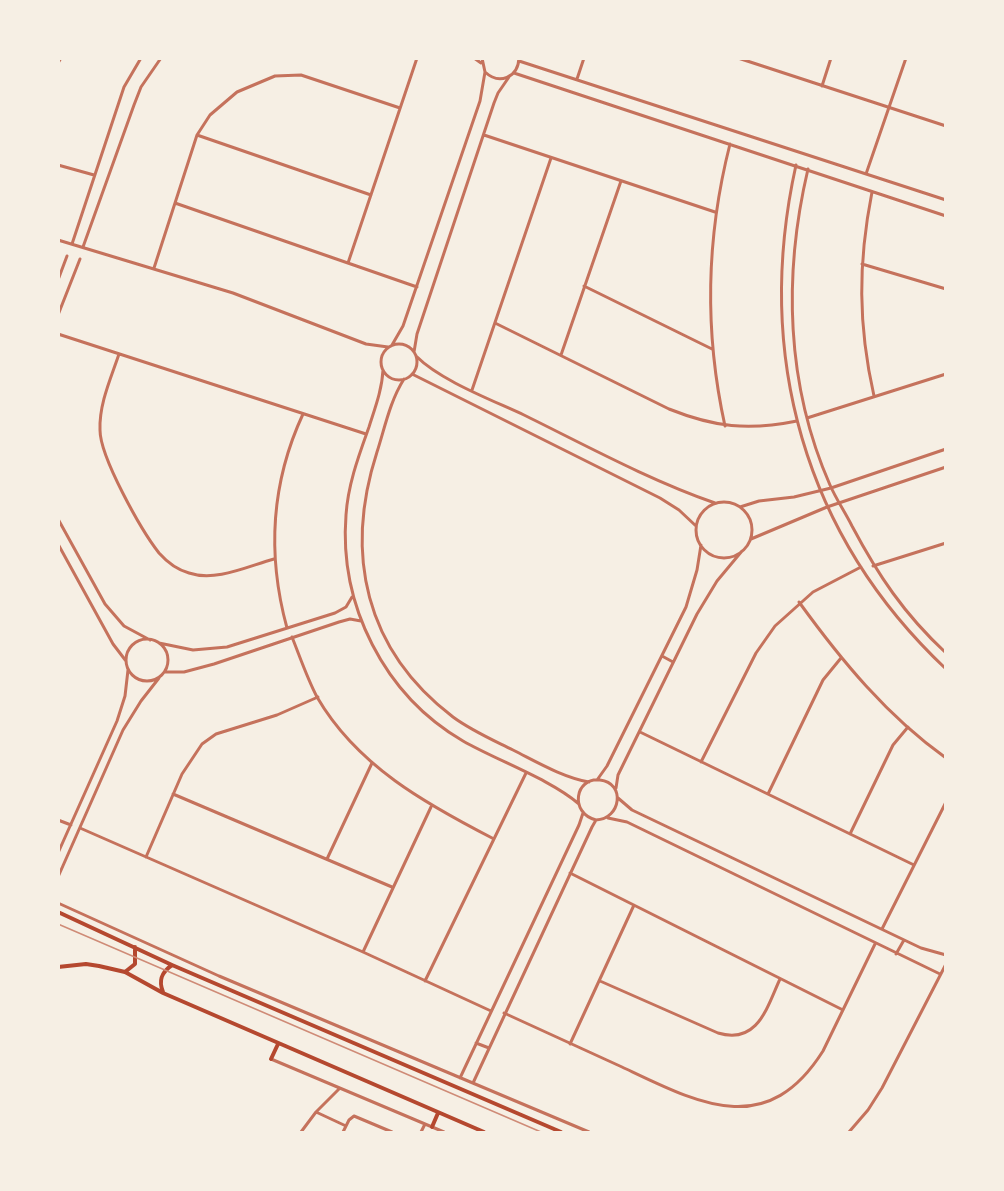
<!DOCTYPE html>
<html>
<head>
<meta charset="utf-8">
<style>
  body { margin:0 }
  #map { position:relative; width:1004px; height:1191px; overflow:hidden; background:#f6efe4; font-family:Merriweather,serif }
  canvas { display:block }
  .frame { position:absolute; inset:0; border:60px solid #f6efe4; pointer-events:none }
</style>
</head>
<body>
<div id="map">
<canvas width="1004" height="1191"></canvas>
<div class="frame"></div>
</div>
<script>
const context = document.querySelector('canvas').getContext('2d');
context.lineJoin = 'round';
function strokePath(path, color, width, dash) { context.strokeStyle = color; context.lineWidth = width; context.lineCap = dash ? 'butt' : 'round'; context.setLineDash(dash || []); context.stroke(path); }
const minor = new Path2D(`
  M 474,58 L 481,63
  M 482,58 L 485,72 C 499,85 518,78 519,58
  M 738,58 L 946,126
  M 519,61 L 946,200
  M 58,63 L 61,58
  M 514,73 L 946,216
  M 577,79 L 584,58
  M 822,86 L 831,58
  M 197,135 L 371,195
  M 484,135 L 715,212
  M 58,165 L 94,175
  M 796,165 C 754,355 804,535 946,669
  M 808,169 C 783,275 786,385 830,485 C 836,499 845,512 852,526 C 878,575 904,614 946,653
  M 866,174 L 906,58
  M 872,192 C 858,263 858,325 874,396
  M 175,203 L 417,287
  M 58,240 L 233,293 L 366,344 L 388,347
  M 72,244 L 124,87 L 141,58
  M 83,247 L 134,105 L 141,87 L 161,58
  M 348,263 L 417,58
  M 862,264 L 946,289
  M 154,268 L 197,135 L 210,115 L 237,92 L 275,76 L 301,75 L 400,108
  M 58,280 L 67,256
  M 584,286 L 712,349
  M 58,315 L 80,259
  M 495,323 L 669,409 C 714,427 748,431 797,421
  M 58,334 L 366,434
  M381 362a18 18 0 1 1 36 0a18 18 0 1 1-36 0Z
  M 392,345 L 403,326 L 480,101 L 485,72
  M 414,352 L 417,334 L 494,103 L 498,93 L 509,77
  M 119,354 C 111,378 99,404 100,430 C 100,457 141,530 159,553 C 167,562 178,570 189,573 C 216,582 248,566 274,559
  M 561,355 L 621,181
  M 416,356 C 441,381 492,400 524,415 C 587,446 649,480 715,503
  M 383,370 C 382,390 375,408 369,427 C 359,455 348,484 346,515 C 339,605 384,695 463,741 C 498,761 550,779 579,804
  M 412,374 L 660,498 L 679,510 L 696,526
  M 404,379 C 390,401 385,427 377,452 C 344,554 365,650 453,717 C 472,731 493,740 513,750 C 537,762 562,777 589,782
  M 472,390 L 551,158
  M 807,418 L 946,374
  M 725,426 C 704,331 706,238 730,144
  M696 530a28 28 0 1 1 56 0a28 28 0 1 1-56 0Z
  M 740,507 L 759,501 L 794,497 L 831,488 L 946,449
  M 58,519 L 105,604 L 124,626 L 150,640
  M 751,539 L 827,507 L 946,467
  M 58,544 L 113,644 L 126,661
  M 873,566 L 946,543
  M 799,602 C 841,660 887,716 946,758
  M 287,628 C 267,555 271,483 303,414
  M 292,637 C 300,657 307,678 317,697 C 357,766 426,804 494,839
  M126 660a21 21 0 1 1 42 0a21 21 0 1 1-42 0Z
  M 159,643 L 193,650 L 227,647 L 335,613 L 346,607 L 352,597
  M 662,656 L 673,662
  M 165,672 L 184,672 L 214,664 L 339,622 L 350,619 L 361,621
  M 640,732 L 914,865
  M 701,762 L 756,653 L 775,626 L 813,592 L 861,567
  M 597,780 L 607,766 L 686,607 L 697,570 L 701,545
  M 616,788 L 618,775 L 697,614 L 717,581 L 742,551
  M 173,794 L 392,887
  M 768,794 L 823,680 L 841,658
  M 618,798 L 632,810 L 921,948 L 946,955
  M 608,818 L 627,822 L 940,974
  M 58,820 L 71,825
  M 80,828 L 363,952 L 491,1011
  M 850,834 L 893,745 L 908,727
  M 58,853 L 117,721 L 125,696 L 128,670
  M 146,857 L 182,774 L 202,744 L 216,734 L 277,715 L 318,697
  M 327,859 L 372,763
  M 570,873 L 843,1010
  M 58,877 L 123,730 L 141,701 L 159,678
  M 58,903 L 219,976 L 589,1132
  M 882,929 L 946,802
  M 363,952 L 431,807
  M 896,954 L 904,940
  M 425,981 L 526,773
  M 600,981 L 718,1033 C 758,1045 767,1007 780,979
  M 504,1013 C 543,1031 582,1049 622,1067 C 698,1103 766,1141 823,1051 L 875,944
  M 476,1043 L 489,1048
  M 570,1044 L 634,905
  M 271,1059 L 444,1132
  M 460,1078 L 579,825 L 583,813
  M 473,1083 L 592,827 L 596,820 C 621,819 626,783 600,780 C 575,777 569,813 596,820
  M 316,1112 L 346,1126
  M 301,1132 L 316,1112 L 339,1089
  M 343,1132 L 349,1120 L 354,1116 L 392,1132
  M 421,1132 L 425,1124
  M 849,1132 L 868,1110 L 882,1088 L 946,964`);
const secondary = new Path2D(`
  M 58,912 L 172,965 L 561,1132
  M 58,967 L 86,964 L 99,966 L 125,972 L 163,993 L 484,1132
  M 125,972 L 135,964 L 135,947
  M 163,992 C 158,980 162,972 172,965
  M 271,1059 L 278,1044
  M 432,1127 L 438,1113`);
const rail = new Path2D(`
  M 58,924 L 541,1132`);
strokePath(minor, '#c5725c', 3);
strokePath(secondary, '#b5482f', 4);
strokePath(rail, '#cf8b77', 1.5);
</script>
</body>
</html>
